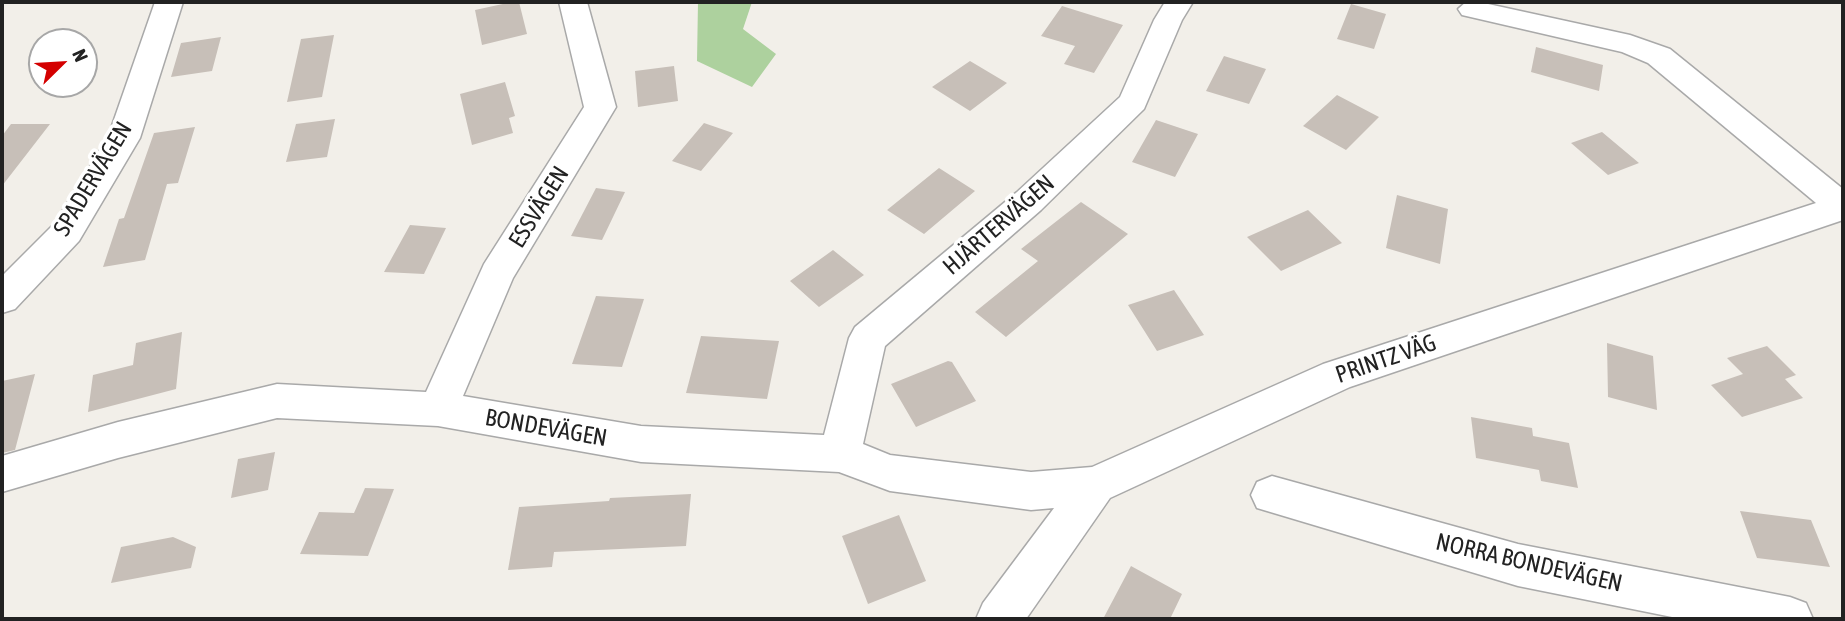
<!DOCTYPE html>
<html>
<head>
<meta charset="utf-8">
<style>
  body { margin:0 }
  #map { position:relative; width:1845px; height:621px; overflow:hidden; background:#f2efe9; font-family:"Asap Condensed",sans-serif }
  canvas { display:block }
  .frame { position:absolute; inset:0; border:4px solid #222; pointer-events:none }
  .north { position:absolute; left:28px; top:28px; width:70px; height:70px; box-sizing:border-box; background:#fff; border:2px solid #a7a7a7; border-radius:50%; rotate:66deg; font-size:19px; font-weight:700; line-height:28px; text-align:center; color:#222 }
  .north::after { content:''; display:block; margin:auto; width:24px; height:32px; background:#d40000; clip-path:polygon(50% 0,100% 100%,50% 72%,0 100%) }
</style>
</head>
<body>
<div id="map">
<canvas width="1845" height="621"></canvas>
<div class="frame"></div>
<div class="north">N</div>
</div>
<script>
const context = document.querySelector('canvas').getContext('2d');
context.lineJoin = 'round';
function paint(path, color) { context.fillStyle = color; context.fill(path, 'evenodd'); }
function strokePath(path, color, width, dash) { context.strokeStyle = color; context.lineWidth = width; context.lineCap = dash ? 'butt' : 'round'; context.setLineDash(dash || []); context.stroke(path); }
function label(font, color, halo, rows, align = 'center') {
  context.font = font + ' "Asap Condensed",sans-serif'; context.lineWidth = 7; context.setLineDash([]); context.textBaseline = 'middle'; context.strokeStyle = halo; context.fillStyle = color; for (const [text, x, y, turn = 0] of rows) {
    context.save(); context.translate(x, y); context.rotate((+turn || 0) * Math.PI / 180); context.textAlign = isNaN(turn) ? turn : align; if (halo) context.strokeText(text, 0, 0); context.fillText(text, 0, 0); context.restore();
  }
}
const forest = new Path2D(`
  M 698,2 L 752,2 L 743,29 L 776,54 L 752,87 L 697,61 Z`);
const building = new Path2D(`
  M 512,2 L 519,2 L 527,34 L 482,45 L 475,10 Z
  M 1351,4 L 1386,14 L 1374,49 L 1337,39 Z
  M 1062,6 L 1123,25 L 1094,73 L 1064,64 L 1075,46 L 1041,36 Z
  M 334,35 L 322,97 L 287,102 L 301,39 Z
  M 221,37 L 212,71 L 171,77 L 181,43 Z
  M 1536,47 L 1603,65 L 1599,91 L 1531,72 Z
  M 1224,56 L 1266,69 L 1249,104 L 1206,91 Z
  M 970,61 L 1007,83 L 970,111 L 932,87 Z
  M 674,66 L 678,101 L 638,107 L 635,71 Z
  M 505,82 L 515,116 L 509,118 L 513,133 L 472,145 L 460,94 Z
  M 1337,95 L 1379,117 L 1346,150 L 1303,126 Z
  M 335,119 L 327,157 L 286,162 L 296,124 Z
  M 1156,120 L 1198,134 L 1175,177 L 1132,162 Z
  M 704,123 L 733,133 L 701,171 L 672,161 Z
  M 11,124 L 50,124 L 2,186 L 2,136 Z
  M 195,127 L 178,183 L 167,184 L 145,260 L 103,267 L 119,219 L 124,218 L 154,133 Z
  M 1602,132 L 1639,163 L 1608,175 L 1571,143 Z
  M 939,168 L 975,191 L 924,234 L 887,210 Z
  M 596,188 L 625,192 L 602,240 L 571,236 Z
  M 1397,195 L 1448,209 L 1440,264 L 1386,248 Z
  M 1081,202 L 1128,234 L 1006,337 L 975,312 L 1038,261 L 1021,249 Z
  M 1308,210 L 1342,243 L 1281,271 L 1247,237 Z
  M 410,225 L 446,228 L 424,274 L 384,272 Z
  M 833,250 L 864,275 L 819,307 L 790,281 Z
  M 1174,290 L 1204,335 L 1157,351 L 1128,305 Z
  M 596,296 L 644,299 L 622,367 L 572,364 Z
  M 182,332 L 176,389 L 88,412 L 93,375 L 133,365 L 136,343 Z
  M 701,336 L 779,341 L 767,399 L 686,393 Z
  M 1607,343 L 1653,356 L 1657,410 L 1608,397 Z
  M 1767,346 L 1796,375 L 1785,379 L 1803,398 L 1742,417 L 1711,385 L 1743,374 L 1727,358 Z
  M 948,361 L 952,362 L 976,401 L 916,427 L 891,384 Z
  M 35,374 L 15,450 L 2,453 L 2,381 Z
  M 1471,417 L 1532,428 L 1533,436 L 1569,443 L 1578,488 L 1541,481 L 1539,470 L 1476,458 Z
  M 275,452 L 268,490 L 231,498 L 238,459 Z
  M 365,488 L 394,489 L 368,556 L 300,554 L 319,512 L 354,513 Z
  M 691,494 L 686,546 L 554,552 L 552,567 L 508,570 L 519,507 L 609,501 L 610,498 Z
  M 1740,511 L 1811,520 L 1830,567 L 1757,558 Z
  M 899,515 L 926,581 L 868,604 L 842,536 Z
  M 173,537 L 196,547 L 191,568 L 111,583 L 121,547 Z
  M 1131,566 L 1182,594 L 1170,619 L 1103,619 Z`);
const minor = new Path2D(`
  M 155,2 L 183,2 L 140,138 L 79,241 L 15,309 L 2,313 L 2,276 L 55,223 L 108,137 Z
  M 559,2 L 587,2 L 616,107 L 513,278 L 463,396 L 641,426 L 824,435 L 849,338 L 855,327 L 1017,192 L 1120,97 L 1154,20 L 1165,2 L 1193,2 L 1182,20 L 1144,109 L 1041,210 L 885,346 L 863,444 L 890,455 L 1031,472 L 1092,467 L 1323,364 L 1816,203 L 1648,63 L 1622,52 L 1462,15 L 1458,9 L 1466,2 L 1479,2 L 1630,35 L 1670,49 L 1843,189 L 1843,220 L 1350,387 L 1110,498 L 1026,619 L 976,619 L 983,603 L 1054,508 L 1031,510 L 890,491 L 839,472 L 641,462 L 438,426 L 277,418 L 118,458 L 2,492 L 2,456 L 118,422 L 277,384 L 426,392 L 484,264 L 584,107 Z
  M 1272,476 L 1518,544 L 1790,597 L 1806,603 L 1813,619 L 1682,619 L 1518,586 L 1257,508 L 1251,495 L 1257,482 Z`);
const streetNames = [
  ["SPADERVÄGEN",93,179,-59],
  ["ESSVÄGEN",539,207,-58],
  ["HJÄRTERVÄGEN",999,225,-41],
  ["PRINTZ VÄG",1386,359,-19],
  ["BONDEVÄGEN",546,428,10],
  ["NORRA BONDEVÄGEN",1529,563,13]
];
paint(forest, '#add19e');
paint(building, '#c7bfb8');
strokePath(minor, '#a9a9a9', 3);
paint(minor, '#fff');
label('24px', '#222', '#fff', streetNames);
</script>
</body>
</html>
